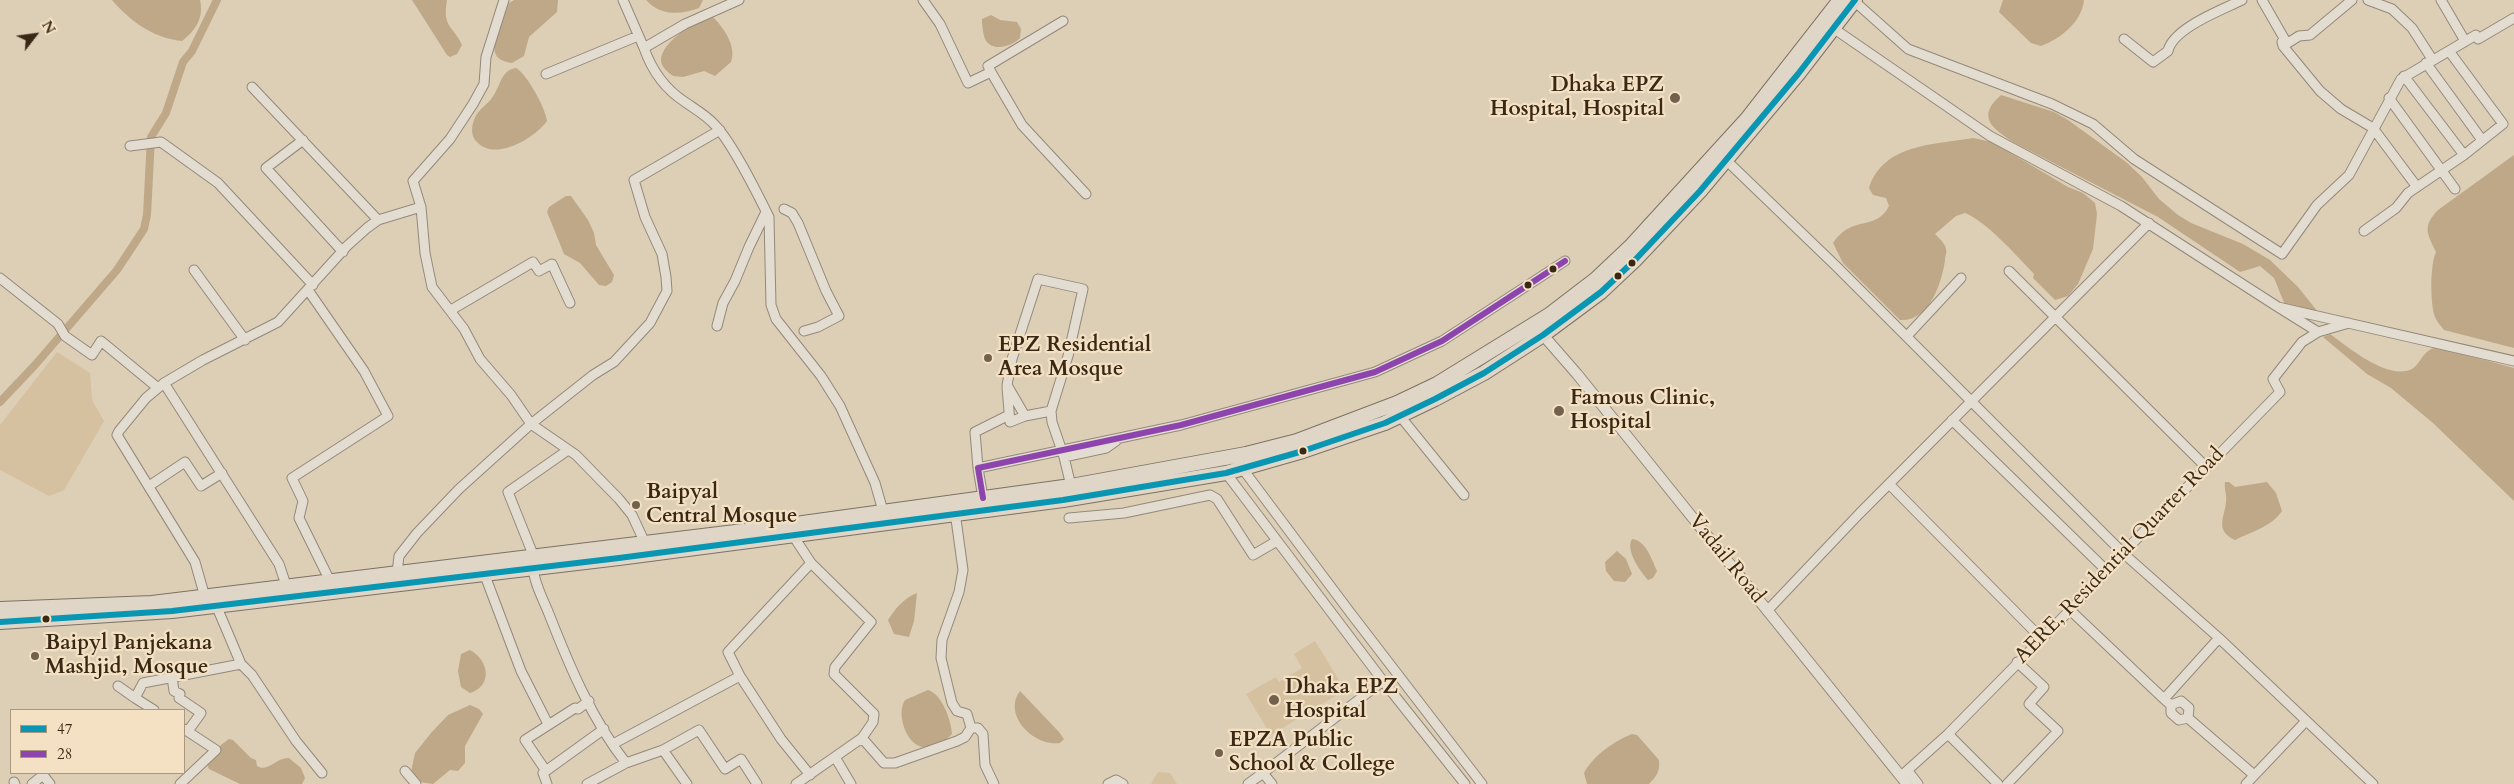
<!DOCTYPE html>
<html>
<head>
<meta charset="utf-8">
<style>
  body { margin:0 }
  #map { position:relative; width:2514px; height:784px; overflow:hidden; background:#ddceb6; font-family:Cardo,serif }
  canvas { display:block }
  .legend { position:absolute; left:10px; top:709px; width:175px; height:65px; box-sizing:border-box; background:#f4e1c4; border:1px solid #a9977e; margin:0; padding:6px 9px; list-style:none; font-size:15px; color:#392815 }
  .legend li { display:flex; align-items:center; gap:10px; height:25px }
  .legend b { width:25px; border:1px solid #a9977e }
  .north { position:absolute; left:10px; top:10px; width:50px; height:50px; -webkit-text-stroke:4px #f4e1c4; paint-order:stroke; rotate:60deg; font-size:14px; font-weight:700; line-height:20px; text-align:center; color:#392815 }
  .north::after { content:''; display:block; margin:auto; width:18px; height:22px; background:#392815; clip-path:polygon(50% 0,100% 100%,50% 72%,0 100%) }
</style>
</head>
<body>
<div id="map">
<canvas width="2514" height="784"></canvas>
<ul class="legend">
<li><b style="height:6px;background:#0996b2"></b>47</li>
<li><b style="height:6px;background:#8e44ad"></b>28</li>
</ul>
<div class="north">N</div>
</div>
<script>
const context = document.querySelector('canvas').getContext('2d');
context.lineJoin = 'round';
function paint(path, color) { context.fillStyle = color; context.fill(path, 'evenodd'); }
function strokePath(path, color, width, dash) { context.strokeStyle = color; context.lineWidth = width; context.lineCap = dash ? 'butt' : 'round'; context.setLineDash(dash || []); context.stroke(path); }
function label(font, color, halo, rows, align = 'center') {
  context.font = font + ' Cardo,serif'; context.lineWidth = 4.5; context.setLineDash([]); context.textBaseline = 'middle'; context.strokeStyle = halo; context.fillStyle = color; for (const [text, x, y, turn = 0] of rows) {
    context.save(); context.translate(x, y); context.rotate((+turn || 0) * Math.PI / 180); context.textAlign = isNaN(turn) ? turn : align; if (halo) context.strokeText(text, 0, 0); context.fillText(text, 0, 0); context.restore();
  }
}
const green = new Path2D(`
  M 57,352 L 90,373 L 92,400 L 104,421 L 64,490 L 49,496 L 0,470 L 0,425 Z
  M 1315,641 L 1345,690 L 1271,735 L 1246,694 L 1276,677 L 1279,682 L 1302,668 L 1294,654 Z
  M 1158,772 L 1170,773 L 1177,784 L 1151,784 Z`);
const water = new Path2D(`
  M 112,0 L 200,0 C 204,18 196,30 182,41 C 153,38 130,21 112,0 Z
  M 412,0 L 447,0 C 442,28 453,25 462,45 L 457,54 L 450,57 L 447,55 Z
  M 514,0 L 558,0 L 557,12 L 529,37 L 524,56 L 512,63 C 501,61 494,58 494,46 L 509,3 Z
  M 646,0 L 703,0 L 699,8 C 680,15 661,16 646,0 Z
  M 2003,0 L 2084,0 C 2082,22 2060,39 2041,46 L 2031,43 L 1999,12 Z
  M 991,15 L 1000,20 L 1017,22 L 1021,29 L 1020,38 C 1012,46 992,53 985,39 C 983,34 982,25 982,19 Z
  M 713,17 C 724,28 737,47 731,62 L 715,76 L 704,71 L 683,77 L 673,76 C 669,73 662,68 661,61 C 660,42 697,20 713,17 Z
  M 516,68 C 527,74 546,109 547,121 C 535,138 495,162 477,142 C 471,136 471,128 474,120 C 478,108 490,104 495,93 C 501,83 502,70 516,68 Z
  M 2001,95 L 2054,112 L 2068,120 L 2126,162 L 2142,177 L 2159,199 L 2178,215 L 2191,223 L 2243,244 L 2270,260 L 2298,287 L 2318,312 L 2285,305 L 2274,278 L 2260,266 L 2240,272 L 2158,217 L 2013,142 C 1992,128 1976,117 2001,95 Z
  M 1973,138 L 1992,142 L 2068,187 L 2083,193 L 2095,203 L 2097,214 L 2093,249 L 2078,284 L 2068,296 L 2055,300 L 2033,278 L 2034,274 C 2018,257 1986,221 1965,213 L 1956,216 L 1935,234 C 1939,238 1945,243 1946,249 C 1947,254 1945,256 1945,260 C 1942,283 1929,322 1900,320 L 1843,263 L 1833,243 C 1852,214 1876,232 1889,206 L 1886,198 L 1873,195 L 1869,188 C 1884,143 1934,145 1973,138 Z
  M 2514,155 L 2514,348 L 2444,330 C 2441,326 2437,322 2435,317 C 2430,304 2430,264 2436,252 C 2427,233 2422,227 2438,210 Z
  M 566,196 L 571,196 L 588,220 L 594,233 L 596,245 L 614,275 L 612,282 L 606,286 L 599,285 L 580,263 L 564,254 L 547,212 L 549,207 Z
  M 2330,334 C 2348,347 2388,381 2412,369 C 2422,363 2421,351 2437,347 L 2514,368 L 2514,501 L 2433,423 L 2391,388 L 2367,374 L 2323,337 Z
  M 2225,482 L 2229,482 L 2235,487 L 2267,482 L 2276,493 L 2282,511 C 2271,527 2251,532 2235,540 C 2214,531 2225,516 2226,502 C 2227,495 2224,489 2225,482 Z
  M 1632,539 C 1646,540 1652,560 1657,571 L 1653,578 L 1648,580 C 1640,571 1625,550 1632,539 Z
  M 1617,551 L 1626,559 L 1632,574 L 1625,582 L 1614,581 L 1606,571 L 1605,562 Z
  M 917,593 L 914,621 L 909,637 L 894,634 L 888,620 C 894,610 905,597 917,593 Z
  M 470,650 C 489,660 493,686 470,693 L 461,687 L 458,671 L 461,654 Z
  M 928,690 C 942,694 951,720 952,734 C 945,742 928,752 917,745 C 904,737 897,712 905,700 Z
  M 1020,691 L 1059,732 L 1064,739 L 1060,743 C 1034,747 1002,715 1020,691 Z
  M 470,705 L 479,709 L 483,714 L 465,746 L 465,763 L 458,771 L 450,770 L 433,784 L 420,782 L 411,772 L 415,753 L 431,733 L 448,715 Z
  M 1632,734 L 1637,735 L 1659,760 C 1660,771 1657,776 1649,784 L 1587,784 L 1584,773 C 1593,756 1614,741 1632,734 Z
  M 229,739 L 233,740 L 251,758 L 256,760 L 257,766 C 267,773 277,757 289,758 L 301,768 L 305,778 L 302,784 L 240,784 L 209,769 L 207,764 L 221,745 Z`);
const canal = new Path2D(`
  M 0,402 L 35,365 L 117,270 L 144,229 L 147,215 L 151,137 L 166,113 L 183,62 L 192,51 L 217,0`);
const minor = new Path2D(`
  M 623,0 L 644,48
  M 739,0 L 685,24 L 644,48 C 652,71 665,89 685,102 C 695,109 706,115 715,125 C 733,144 757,193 769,217 L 771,305 L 776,319 L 821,376 L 840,406 L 875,483 L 883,511
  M 923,0 L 940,24 L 968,83 L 991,72 L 1022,125 L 1086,194
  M 2262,0 L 2285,40 L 2282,42 L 2283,46 L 2320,91 L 2341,109 L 2373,128 L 2417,187
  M 2368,0 L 2392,9 L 2412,28 L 2432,59
  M 2441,0 L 2465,41
  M 1854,1 L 1908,49 L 2052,104 L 2093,124 L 2134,159 L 2282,254 L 2317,205 L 2349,175 L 2401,79 L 2476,35 L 2478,39 L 2514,18
  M 1833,28 L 1990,136 L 2121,206 L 2278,307
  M 2124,39 L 2153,62 L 2168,51 C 2173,28 2222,10 2242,0
  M 2283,46 L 2299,36 L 2310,35 L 2352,0
  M 2426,63 L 2482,140
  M 991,72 L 988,66 L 1063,21
  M 546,74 L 638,36
  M 2404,76 L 2464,155
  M 252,87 L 378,220
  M 2389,98 L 2455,189
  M 303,140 L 266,168 L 343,252
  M 130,146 L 161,142 L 218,183 L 313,285
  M 1726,160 L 1837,267 L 2123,553 L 2219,638 L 2373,784
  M 421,207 L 425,253 L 432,287 L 464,329 L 480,359 L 511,395 L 531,424 L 576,455 L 619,499 L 632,515 L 645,543
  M 784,209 L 792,213 L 798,223 L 826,291 L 839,316 L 818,327 L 804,331
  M 2364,231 L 2396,208 L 2408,193 L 2464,155 L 2503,124 L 2449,51
  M 194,270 L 245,340
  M 2009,271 L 2206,467
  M 0,278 L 58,324 L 65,336 L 92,355 L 101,341 L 158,388
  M 308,290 L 364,371 L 388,416 L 292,478 L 303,501 L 299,518 L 330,581
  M 451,310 L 533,262 L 539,271 L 552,264 L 570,303
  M 717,326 L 723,303 L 735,281 L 749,247 L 766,212
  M 2318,332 L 2278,307 L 2514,361
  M 1907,336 L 1961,278
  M 164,383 L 279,564 L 287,588
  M 1007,388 L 1010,422 L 1025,416
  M 1051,411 L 1025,416 L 1007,385 L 1012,359 L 1038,279 L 1083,289 L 1068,356 L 1051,411 L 1052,422 L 1064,457
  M 1400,416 L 1464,495
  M 1952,420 L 2107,571
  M 978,468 L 975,432 L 1009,415
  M 1242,468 L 1349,611 L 1482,784
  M 1226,473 L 1383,681 L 1465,784
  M 1889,484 L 2041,638
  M 149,486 L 185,462 L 201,486 L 222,473
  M 1071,486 L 1064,457 L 1106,448 L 1116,441
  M 983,498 L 978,468 L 1181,425 L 1375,372 L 1442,341 L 1565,261
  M 1069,518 L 1124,513 L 1210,495 L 1217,499 L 1253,555 L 1277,541
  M 792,534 L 811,563 L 728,652 L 740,676 L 781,739 L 810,775
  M 534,557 L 508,492 L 568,450
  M 811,563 L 871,622 L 835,667 L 834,674 L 874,714 L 873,722 L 862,738
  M 533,567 C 534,583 543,599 549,614 C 569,665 592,720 626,763
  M 397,573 L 399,556 L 417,533 L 459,489 L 531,424 L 593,375 L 614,362 L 650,323 L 667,291 L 666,277 L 662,254 L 645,217 L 634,180 L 720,130
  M 484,573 L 521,671 L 548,724
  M 205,597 L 195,562 L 117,435 L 119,431 L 146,398 L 164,383 L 203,360 L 278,322 L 347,246 L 367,228 L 378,220 L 421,207 L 413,181 L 450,139 L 473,104 L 484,84 L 486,57 L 504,0
  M 2070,610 L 2164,699
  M 1767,611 L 1859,514 L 2149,223
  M 2219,638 L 2164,699 L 2171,705 L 2181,701 L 2189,708 L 2188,718 L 2254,775
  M 241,664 L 252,675 L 296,741 L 322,773
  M 172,677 L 174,691 L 180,694 L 179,698 L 201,713 L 188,731
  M 118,686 L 135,698
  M 2171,705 L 2171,713 L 2179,720 L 2188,718
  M 154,710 L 135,698 L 143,683 L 241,664 L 216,605
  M 971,728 L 978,728 L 983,734 L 985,765 L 994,784
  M 1948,734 L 1998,784
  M 613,744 L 740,676
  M 663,750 L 699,730 L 725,769 L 741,759 L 757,784
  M 835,757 L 851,784
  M 405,771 L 416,784
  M 546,771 L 525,740 L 575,708 L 578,709 L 589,701
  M 1908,771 L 1918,784
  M 1901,776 L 1948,734 L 2070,610 L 2123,553 L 2280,392 L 2273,379 L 2302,342 L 2318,332 L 2349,323
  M 14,782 L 15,784
  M 32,784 L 43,775 L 50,784
  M 180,784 L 216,750 L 184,729
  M 547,784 L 543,773 L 604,729
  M 587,784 L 626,763 L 663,750 L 687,784
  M 796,784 L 862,738 L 884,763 L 895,763 L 957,741 L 965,737 L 971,728 L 967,714 L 957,711 L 952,703 L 941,658 L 942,640 L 959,592 L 963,570 L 955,512
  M 1108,784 L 1116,780 L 1123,784
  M 1248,784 L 1263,773
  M 1272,784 L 1263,773 L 1383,681
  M 2007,784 L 2058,731 L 2029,704 L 2044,687 L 2017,662
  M 2246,784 L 2306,721`);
const tertiary = new Path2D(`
  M 1543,335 L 1577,374 L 1907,784`);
const trunk = new Path2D(`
  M 0,609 L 152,603 L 752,530 L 1071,486 L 1246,454 L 1297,441 L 1397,403 L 1437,384 L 1549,315 L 1596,279 L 1632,245 L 1747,119 L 1840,0
  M 0,622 L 172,611 L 619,558 L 1063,500 L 1226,473 L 1303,451 L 1385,423 L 1435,399 L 1484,373 L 1543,335 L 1601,292 L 1635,260 L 1700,191 L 1798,74 L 1855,0`);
const bus1 = new Path2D(`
  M 0,622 L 172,611 L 619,558 L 1063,500 L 1226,473 L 1303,451 L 1385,423 L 1435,399 L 1484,373 L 1543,335 L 1601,292 L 1635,260 L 1700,191 L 1798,74 L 1855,0`);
const bus2 = new Path2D(`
  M 983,498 L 978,468 L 1181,425 L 1375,372 L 1442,341 L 1565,261`);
const markers = [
  [1675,98,6,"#72624d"],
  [1632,263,4.5,"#392815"],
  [1553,269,4.5,"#392815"],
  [1618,276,4.5,"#392815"],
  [1528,285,4.5,"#392815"],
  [988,358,5,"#72624d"],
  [1559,411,6,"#72624d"],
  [1303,451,4.5,"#392815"],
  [636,505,5,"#72624d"],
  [46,619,4.5,"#392815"],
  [35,656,5,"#72624d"],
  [1274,700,6,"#72624d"],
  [1219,753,5,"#72624d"]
];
const poiNames = [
  ["Dhaka EPZ",1664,86,"right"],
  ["Hospital, Hospital",1664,110,"right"],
  ["EPZ Residential",998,346],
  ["Area Mosque",998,370],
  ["Famous Clinic,",1570,399],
  ["Hospital",1570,423],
  ["Baipyal",646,493],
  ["Central Mosque",646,517],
  ["Baipyl Panjekana",45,644],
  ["Mashjid, Mosque",45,668],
  ["Dhaka EPZ",1285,688],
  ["Hospital",1285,712],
  ["EPZA Public",1229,741],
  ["School & College",1229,765]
];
const streetNames = [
  ["AERE, Residential Quarter Road",2120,556,-46],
  ["Vadail Road",1726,559,51]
];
paint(green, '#d5c09f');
paint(water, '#bea888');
strokePath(canal, '#bea888', 8);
strokePath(minor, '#93897a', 11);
strokePath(tertiary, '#93897a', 12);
strokePath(trunk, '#7c7264', 16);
strokePath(minor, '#e3dcd0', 9);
strokePath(tertiary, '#e3dcd0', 10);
strokePath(trunk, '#dfd6c8', 14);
strokePath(bus1, '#0996b2', 6);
strokePath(bus2, '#8e44ad', 6);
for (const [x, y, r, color] of markers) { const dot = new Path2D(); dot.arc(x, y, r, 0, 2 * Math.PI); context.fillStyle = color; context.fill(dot); strokePath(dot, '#f4e1c4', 2); }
label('bold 21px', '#392815', '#f4e1c4', poiNames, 'left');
label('21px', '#392815', '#f4e1c4', streetNames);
</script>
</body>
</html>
